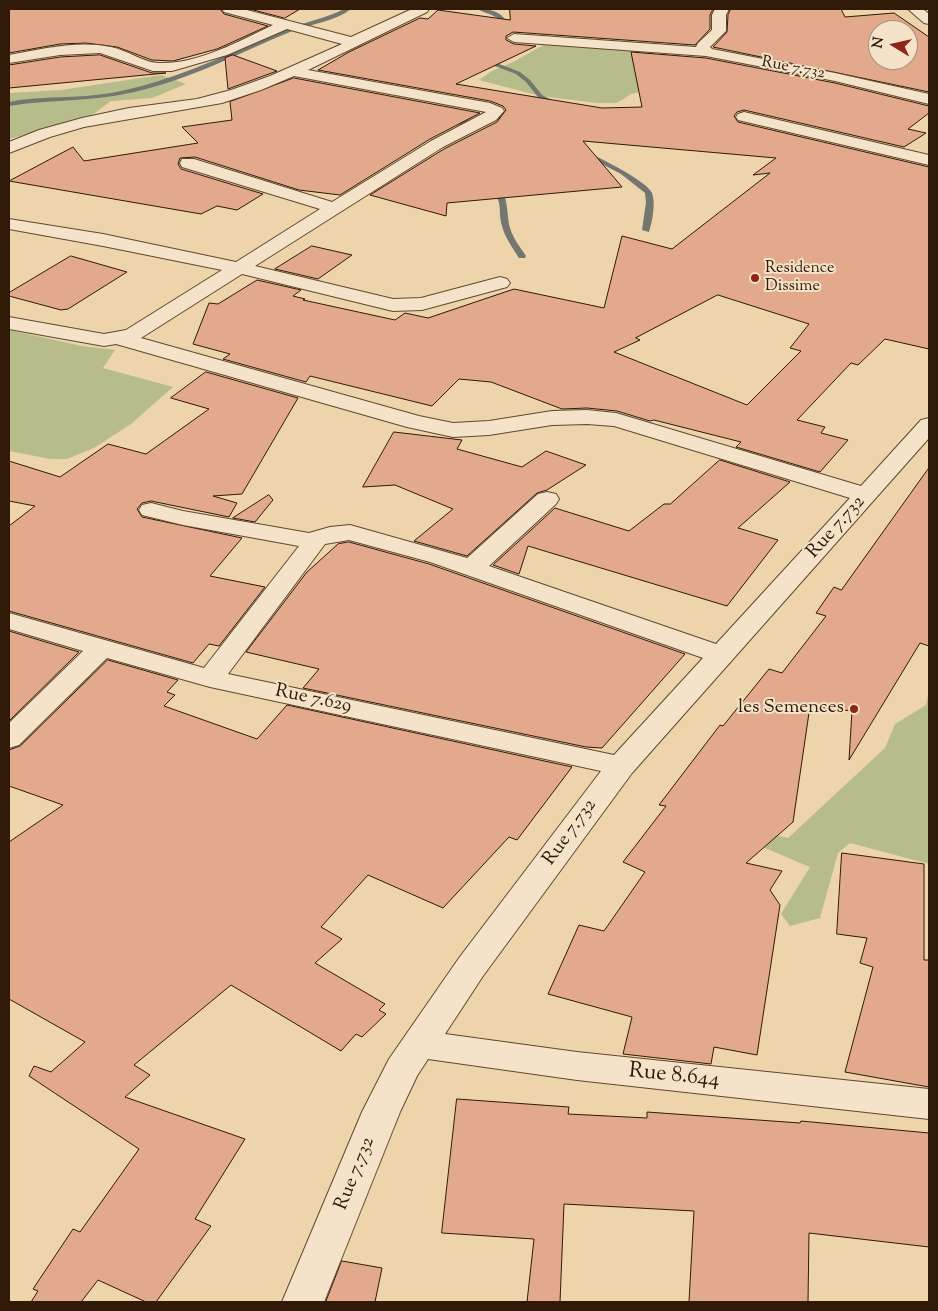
<!DOCTYPE html>
<html>
<head>
<meta charset="utf-8">
<style>
  body { margin:0 }
  #map { position:relative; width:938px; height:1311px; overflow:hidden; background:#eed4ab; font-family:"Sorts Mill Goudy",serif }
  canvas { display:block }
  .frame { position:absolute; inset:0; border:10px solid #301906; pointer-events:none }
  .north { position:absolute; left:868px; top:20px; width:50px; height:50px; box-sizing:border-box; background:#f4e3c8; border:1px solid #a6927a; border-radius:50%; rotate:279deg; font-size:14px; font-weight:700; line-height:20px; text-align:center; color:#301906 }
  .north::after { content:''; display:block; margin:auto; width:18px; height:22px; background:#8f2418; clip-path:polygon(50% 0,100% 100%,50% 72%,0 100%) }
</style>
</head>
<body>
<div id="map">
<canvas width="938" height="1311"></canvas>
<div class="frame"></div>
<div class="north">N</div>
</div>
<script>
const context = document.querySelector('canvas').getContext('2d');
context.lineJoin = 'round';
function paint(path, color) { context.fillStyle = color; context.fill(path, 'evenodd'); }
function strokePath(path, color, width, dash) { context.strokeStyle = color; context.lineWidth = width; context.lineCap = dash ? 'butt' : 'round'; context.setLineDash(dash || []); context.stroke(path); }
function label(font, color, halo, rows, align = 'center') {
  context.font = font + ' "Sorts Mill Goudy",serif'; context.lineWidth = 4; context.setLineDash([]); context.textBaseline = 'middle'; context.strokeStyle = halo; context.fillStyle = color; for (const [text, x, y, turn = 0] of rows) {
    context.save(); context.translate(x, y); context.rotate((+turn || 0) * Math.PI / 180); context.textAlign = isNaN(turn) ? turn : align; if (halo) context.strokeText(text, 0, 0); context.fillText(text, 0, 0); context.restore();
  }
}
const green = new Path2D(`
  M 547,43 L 640,51 L 649,54 L 643,78 L 637,85 L 645,91 L 631,94 L 617,103 L 597,103 L 540,96 L 479,80 L 492,71 L 513,62 Z
  M 161,75 L 186,84 L 152,98 L 111,101 L 88,118 L 9,139 L 9,93 L 61,90 Z
  M 9,330 L 82,346 L 115,350 L 103,368 L 173,387 L 131,424 L 94,448 L 67,459 L 50,459 L 9,451 Z
  M 929,691 L 929,864 L 850,843 L 838,853 L 820,918 L 790,926 L 781,914 L 810,867 L 734,835 L 746,828 L 788,838 L 885,748 L 895,724 L 926,705 Z`);
const stream = new Path2D(`
  M 344,9 L 351,9 C 334,22 309,24 290,32 C 239,53 189,80 134,92 C 92,102 50,99 9,106 L 9,102 C 43,95 77,99 111,93 C 173,82 229,53 287,29 C 306,22 326,18 344,9 Z
  M 477,9 C 494,8 506,14 511,31 L 506,32 C 498,13 493,17 477,9 Z
  M 481,57 L 520,72 L 530,80 L 542,95 L 561,105 L 556,106 L 538,97 L 526,82 L 516,74 L 479,60 L 479,58 Z
  M 515,115 L 517,116 L 517,118 L 446,126 L 443,124 L 446,122 Z
  M 583,152 L 587,152 C 600,158 647,181 652,193 C 656,204 652,222 649,232 L 642,230 L 646,202 L 645,193 L 621,174 L 583,154 Z
  M 490,186 C 510,184 506,215 510,228 C 513,238 520,247 526,256 L 525,258 L 519,258 C 513,248 505,238 502,226 C 497,207 505,203 488,187 Z`);
const building = new Path2D(`
  M 9,9 L 220,9 L 224,14 L 268,26 L 217,49 L 173,61 L 152,60 L 117,47 L 86,43 L 60,44 L 9,53 Z
  M 250,9 L 300,9 L 285,18 Z
  M 510,9 L 713,9 L 710,15 L 710,29 L 695,45 L 513,32 L 506,36 L 506,40 L 514,44 L 536,46 L 456,84 L 602,108 L 642,107 L 631,52 L 706,58 L 835,83 L 929,106 L 929,113 L 908,129 L 926,133 L 904,147 L 744,110 L 737,112 L 734,116 L 738,122 L 929,167 L 929,349 L 885,339 L 858,365 L 851,363 L 797,420 L 825,427 L 821,433 L 848,440 L 820,472 L 736,447 L 741,442 L 654,420 L 650,421 L 617,411 L 587,408 L 562,409 L 491,382 L 459,379 L 432,406 L 310,376 L 306,382 L 223,359 L 230,354 L 193,344 L 209,303 L 218,304 L 257,280 L 301,290 L 293,296 L 305,299 L 303,300 L 395,320 L 405,313 L 428,318 L 514,289 L 604,308 L 622,236 L 672,249 L 770,173 L 753,175 L 776,158 L 583,141 L 622,187 L 447,203 L 446,216 L 370,195 L 444,149 L 497,122 L 506,110 L 503,106 L 490,101 L 318,70 L 349,52 L 420,18 L 428,19 L 438,10 L 510,20 ZM 718,295 L 809,324 L 790,348 L 801,351 L 747,405 L 614,352 L 640,340 L 636,338 Z
  M 731,9 L 841,9 L 845,17 L 894,13 L 929,37 L 929,92 L 713,47 L 727,32 L 728,15 ZM 878,30 L 908,30 L 908,60 L 878,60 Z
  M 100,55 L 152,73 L 166,73 L 9,88 L 9,65 L 60,57 Z
  M 233,55 L 277,71 L 228,89 L 225,58 Z
  M 294,78 L 480,113 L 430,139 L 340,195 L 299,190 L 195,157 L 180,158 L 178,164 L 181,169 L 263,194 L 237,210 L 217,206 L 201,214 L 9,181 L 73,147 L 84,161 L 198,143 L 182,127 L 232,120 L 230,102 Z
  M 312,246 L 352,255 L 318,279 L 275,269 Z
  M 71,256 L 127,272 L 68,309 L 61,310 L 9,296 L 9,293 Z
  M 206,372 L 298,398 L 242,494 L 213,496 L 237,503 L 229,517 L 151,501 L 142,503 L 137,509 L 142,517 L 242,538 L 210,576 L 265,587 L 219,646 L 209,644 L 193,663 L 9,611 L 9,526 L 35,506 L 9,501 L 9,461 L 60,477 L 108,444 L 146,454 L 209,409 L 171,398 Z
  M 394,432 L 462,440 L 457,449 L 522,467 L 546,451 L 586,465 L 547,490 L 537,493 L 467,556 L 414,541 L 453,509 L 395,485 L 363,487 Z
  M 720,460 L 790,482 L 738,528 L 778,540 L 727,606 L 528,546 L 519,574 L 493,565 L 555,508 L 629,531 L 664,504 L 670,504 Z
  M 929,468 L 929,646 L 920,643 L 849,760 L 852,711 L 810,706 L 793,822 L 746,863 L 782,871 L 770,890 L 780,905 L 757,1055 L 714,1047 L 711,1064 L 623,1054 L 632,1017 L 548,994 L 579,925 L 604,931 L 645,872 L 623,862 L 666,806 L 659,805 L 720,725 L 723,726 L 769,669 L 782,673 L 826,616 L 816,613 L 834,587 L 841,590 Z
  M 269,495 L 273,500 L 255,522 L 233,518 Z
  M 349,542 L 429,564 L 685,654 L 602,748 L 586,747 L 303,688 L 319,669 L 246,652 L 307,572 L 338,544 Z
  M 9,631 L 79,652 L 9,721 Z
  M 108,660 L 178,680 L 167,692 L 175,695 L 164,706 L 257,739 L 287,705 L 572,767 L 517,840 L 509,837 L 443,908 L 368,875 L 321,927 L 342,939 L 315,963 L 385,1004 L 379,1010 L 386,1014 L 362,1037 L 356,1034 L 341,1051 L 231,985 L 134,1065 L 150,1075 L 125,1097 L 245,1139 L 195,1219 L 211,1226 L 156,1302 L 146,1302 L 98,1280 L 81,1302 L 31,1302 L 38,1291 L 33,1289 L 73,1229 L 80,1232 L 139,1149 L 29,1076 L 34,1066 L 51,1072 L 85,1042 L 9,999 L 9,842 L 63,805 L 9,786 L 9,750 L 20,746 Z
  M 842,853 L 924,864 L 924,960 L 929,960 L 929,1087 L 845,1072 L 873,967 L 860,963 L 867,938 L 837,934 Z
  M 457,1099 L 569,1107 L 568,1114 L 647,1118 L 647,1112 L 800,1123 L 801,1121 L 929,1133 L 929,1247 L 809,1233 L 808,1302 L 689,1302 L 694,1211 L 564,1204 L 560,1302 L 527,1302 L 534,1239 L 442,1233 Z
  M 342,1261 L 382,1268 L 375,1302 L 326,1302 Z`);
const street = new Path2D(`
  M 222,9 L 243,9 L 351,37 L 412,9 L 429,9 L 427,12 L 308,70 L 490,103 L 502,108 L 504,111 L 496,120 L 443,147 L 255,266 L 393,299 L 421,298 L 500,277 L 507,279 L 510,283 L 507,287 L 422,310 L 393,311 L 242,274 L 141,338 L 419,416 L 453,423 L 489,421 L 552,411 L 587,410 L 616,413 L 861,486 L 921,420 L 929,418 L 929,438 L 632,773 L 483,976 L 445,1034 L 577,1052 L 929,1089 L 929,1119 L 577,1080 L 428,1059 L 417,1076 L 400,1112 L 324,1302 L 282,1302 L 362,1112 L 389,1059 L 459,958 L 601,771 L 210,687 L 107,658 L 19,745 L 9,748 L 9,723 L 83,651 L 9,629 L 9,613 L 204,668 L 299,546 L 183,525 L 142,515 L 139,510 L 142,505 L 151,503 L 183,511 L 309,533 L 330,527 L 350,525 L 467,558 L 538,494 L 547,492 L 556,494 L 559,499 L 556,504 L 489,566 L 716,644 L 850,498 L 614,426 L 587,424 L 552,425 L 489,435 L 453,437 L 407,427 L 116,344 L 104,346 L 9,329 L 9,317 L 104,334 L 126,330 L 222,270 L 103,246 L 9,229 L 9,219 L 103,234 L 236,262 L 320,209 L 182,167 L 180,163 L 182,159 L 194,159 L 332,202 L 431,141 L 486,112 L 294,76 L 261,90 L 222,103 L 84,127 L 50,137 L 9,153 L 9,142 L 39,130 L 82,118 L 129,108 L 197,99 L 231,90 L 270,76 L 342,44 L 287,29 L 227,55 L 172,71 L 153,71 L 100,53 L 60,55 L 9,63 L 9,55 C 42,49 78,40 111,47 C 127,50 142,62 158,63 C 197,65 239,41 273,25 L 224,12 ZM 349,540 L 430,562 L 703,658 L 614,755 L 228,674 L 325,544 Z
  M 715,9 L 729,9 L 726,15 L 726,31 L 710,47 L 712,49 L 835,73 L 929,94 L 929,104 L 835,81 L 706,56 L 514,42 L 507,38 L 514,34 L 696,47 L 698,43 L 712,30 L 712,15 Z
  M 908,9 L 923,9 L 929,14 L 929,24 L 924,23 Z
  M 744,112 L 929,155 L 929,165 L 738,120 L 736,117 L 738,114 Z`);
const markers = [
  [755,278,5,"#8f2418"],
  [854,709,5,"#8f2418"]
];
const farStreetnames = [
  ["Rue 7.732",793,69,11]
];
const farPoinames = [
  ["Residence",765,269],
  ["Dissime",765,287]
];
const streetNames = [
  ["Rue 7.732",837,528,-48],
  ["Rue 7.629",313,700,12],
  ["Rue 7.732",571,833,-54],
  ["Rue 7.732",356,1174,-68]
];
const poiNames = [
  ["les Semences",844,709]
];
const nearStreetnames = [
  ["Rue 8.644",674,1077,6]
];
paint(green, '#b6bd8b');
paint(stream, '#737770');
paint(building, '#e2a98c');
strokePath(building, '#301906', 1);
strokePath(street, '#60482f', 2);
paint(street, '#f4e3c8');
for (const [x, y, r, color] of markers) { const dot = new Path2D(); dot.arc(x, y, r, 0, 2 * Math.PI); context.fillStyle = color; context.fill(dot); strokePath(dot, '#f4e3c8', 2); }
label('16px', '#301906', '#f4e3c8', farStreetnames);
label('16px', '#301906', '#f4e3c8', farPoinames, 'left');
label('19px', '#301906', '#f4e3c8', streetNames);
label('19px', '#301906', '#f4e3c8', poiNames, 'right');
label('22px', '#301906', '#f4e3c8', nearStreetnames);
</script>
</body>
</html>
